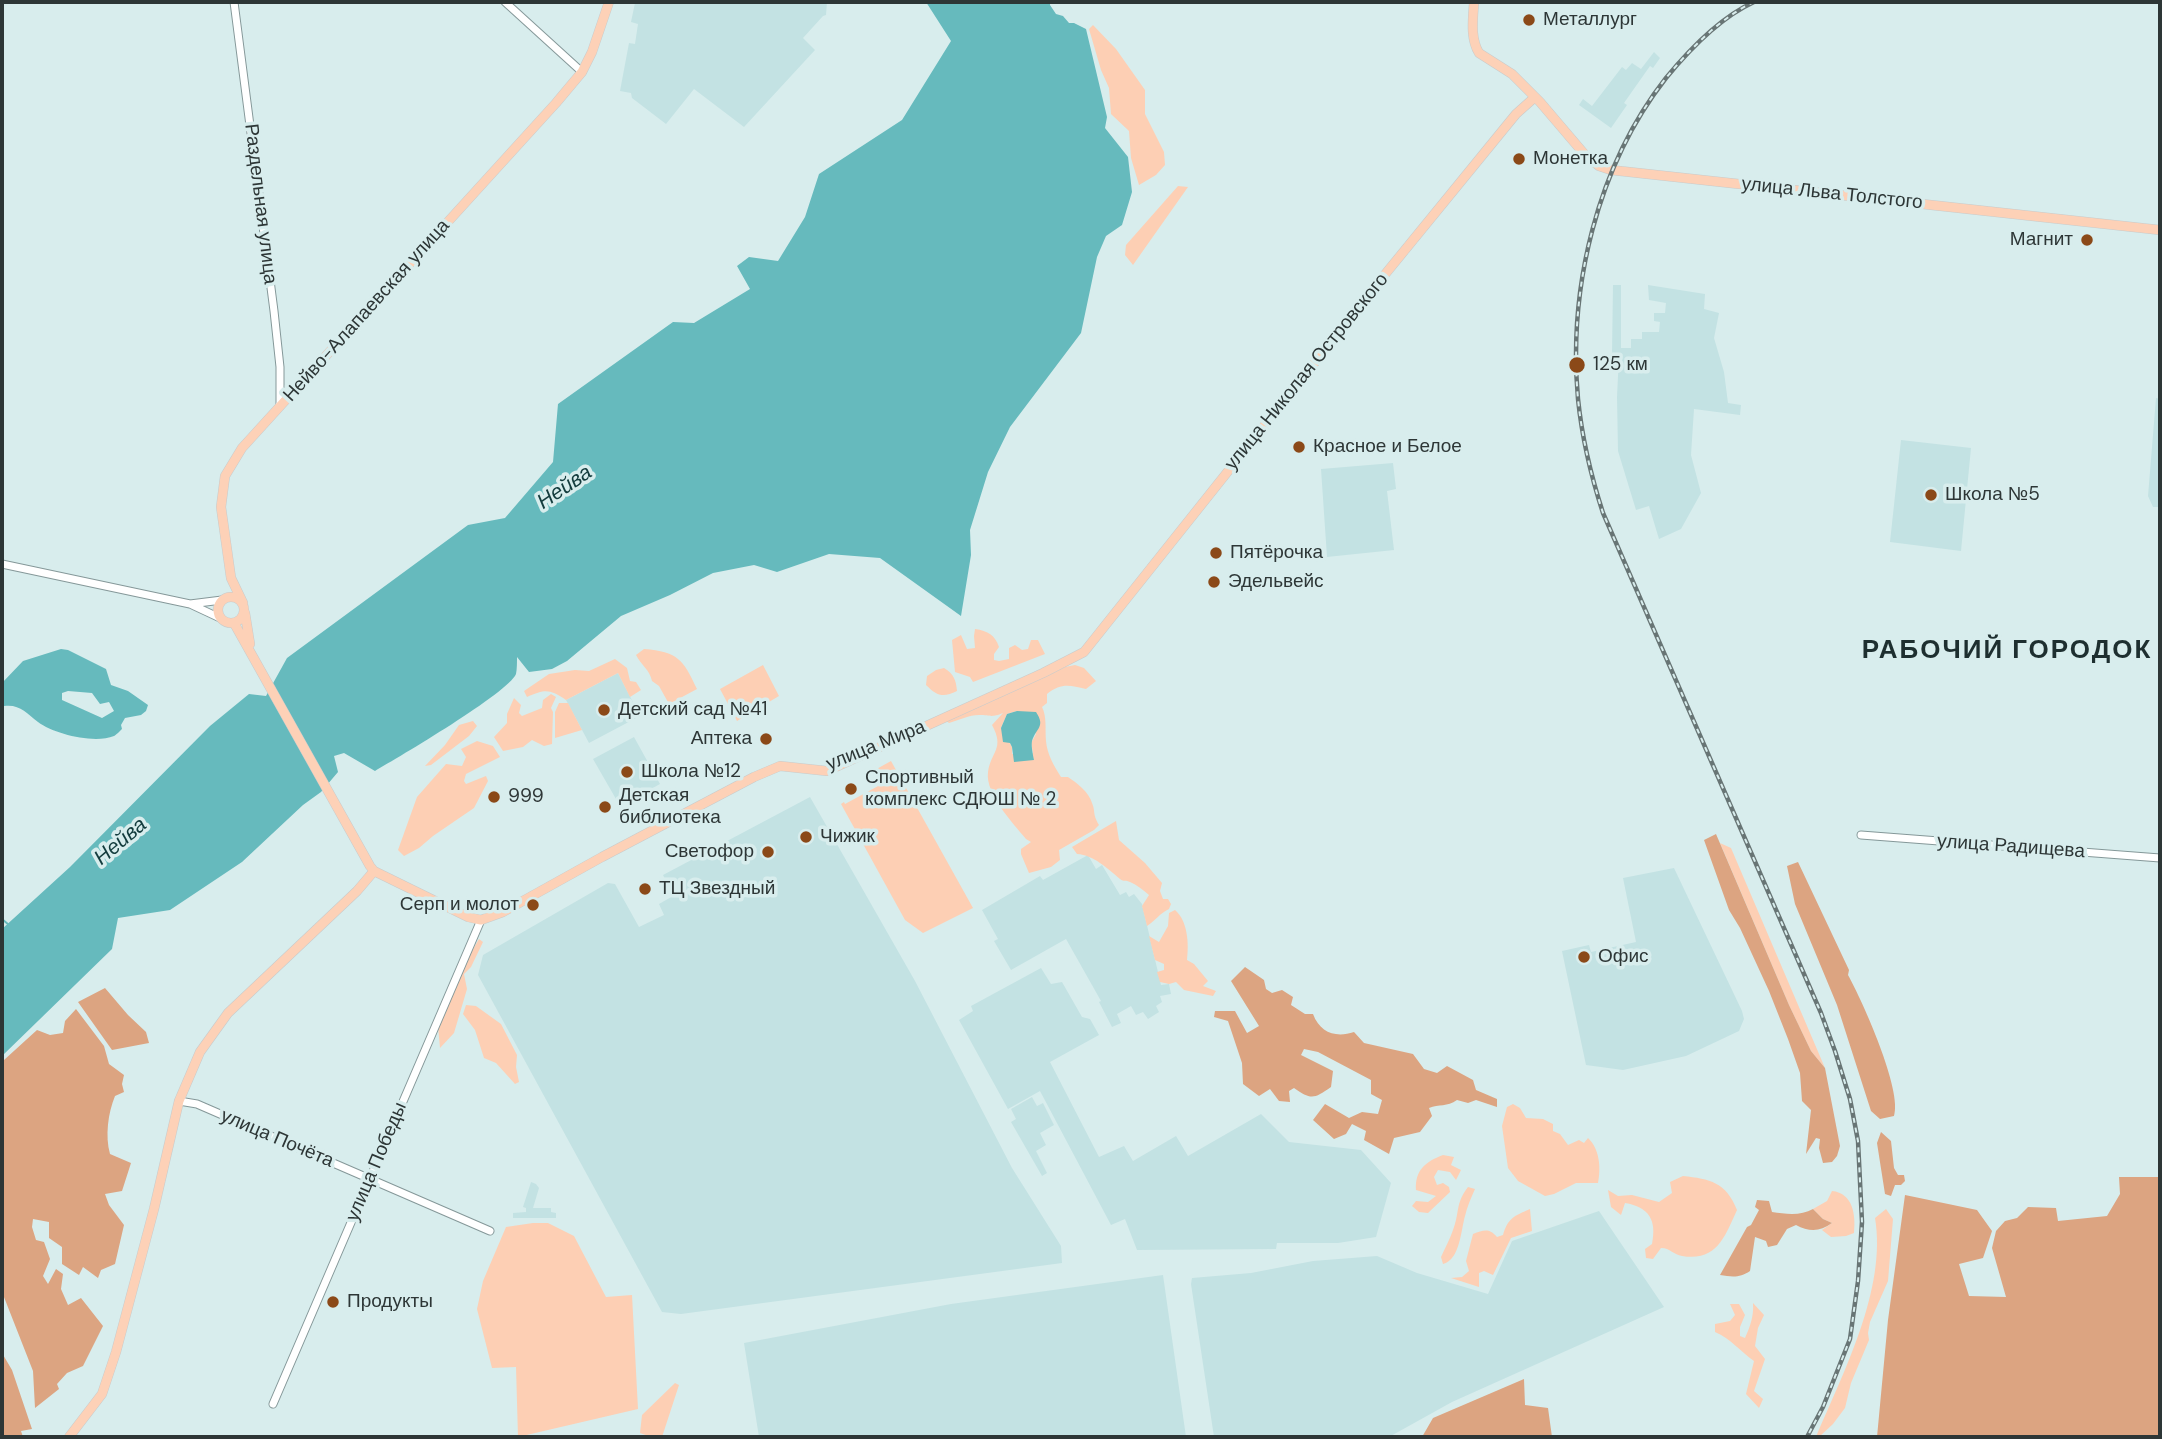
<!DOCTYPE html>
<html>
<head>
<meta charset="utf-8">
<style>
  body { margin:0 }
  #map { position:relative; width:2162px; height:1439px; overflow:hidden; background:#d8eded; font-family:"DM Sans",sans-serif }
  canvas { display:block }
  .frame { position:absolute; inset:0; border:4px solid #2d3636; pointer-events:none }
</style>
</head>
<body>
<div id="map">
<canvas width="2162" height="1439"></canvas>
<div class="frame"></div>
</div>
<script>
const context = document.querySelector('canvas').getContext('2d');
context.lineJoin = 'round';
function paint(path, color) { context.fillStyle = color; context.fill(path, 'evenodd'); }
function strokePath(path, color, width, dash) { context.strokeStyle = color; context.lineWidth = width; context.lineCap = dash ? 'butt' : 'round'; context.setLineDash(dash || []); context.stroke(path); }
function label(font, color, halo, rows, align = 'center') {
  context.font = font + ' "DM Sans",sans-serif'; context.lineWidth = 7; context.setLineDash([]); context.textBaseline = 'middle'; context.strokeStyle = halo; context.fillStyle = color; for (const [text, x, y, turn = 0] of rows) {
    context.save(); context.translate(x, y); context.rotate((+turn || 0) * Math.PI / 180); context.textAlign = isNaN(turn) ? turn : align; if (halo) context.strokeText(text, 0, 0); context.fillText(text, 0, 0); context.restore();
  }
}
const built = new Path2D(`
  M 632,2 L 827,2 L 826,15 L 823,16 L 803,38 L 815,50 L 744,127 L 694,89 L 666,124 L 632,98 L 631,93 L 620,91 L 629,43 L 635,44 L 638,24 L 631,22 L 635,3 Z
  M 1654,52 L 1660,58 L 1653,68 L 1650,66 L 1624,103 L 1627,105 L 1611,128 L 1579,105 L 1583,99 L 1592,106 L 1622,67 L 1626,70 L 1632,63 L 1641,69 Z
  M 1613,285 L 1621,285 L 1621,348 L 1631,348 L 1631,339 L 1642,339 L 1642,332 L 1659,332 L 1660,322 L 1654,321 L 1654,313 L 1665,313 L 1666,303 L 1649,300 L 1648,285 L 1705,294 L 1704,309 L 1719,313 L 1714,338 L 1724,372 L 1728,403 L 1741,405 L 1740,415 L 1694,409 L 1691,455 L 1701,493 L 1681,529 L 1659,539 L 1649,506 L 1636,510 L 1618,451 L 1617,397 L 1619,355 L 1612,354 Z
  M 2156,398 L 2160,399 L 2160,507 L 2153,507 L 2148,496 Z
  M 1901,440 L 1971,448 L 1961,551 L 1890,542 Z
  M 1393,463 L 1396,489 L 1387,491 L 1394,550 L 1327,557 L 1321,469 Z
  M 618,673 L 640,716 L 589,743 L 566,700 Z
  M 634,737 L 660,784 L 620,806 L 593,759 Z
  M 810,797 L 915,981 L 1012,1168 L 1061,1246 L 1062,1263 L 681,1314 L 662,1312 L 478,975 L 483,955 L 608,883 L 615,884 L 639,927 L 664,915 L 659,904 L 673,896 L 663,875 Z
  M 1088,855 L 1096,869 L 1102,865 L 1120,895 L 1126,892 L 1129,897 L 1134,894 L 1142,904 L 1161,985 L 1169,984 L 1171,994 L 1160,996 L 1162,1002 L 1156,1006 L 1159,1012 L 1148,1019 L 1143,1012 L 1136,1015 L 1131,1006 L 1117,1014 L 1121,1023 L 1112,1027 L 1099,1002 L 1101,1001 L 1066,939 L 1011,970 L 994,941 L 998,939 L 982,910 L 1040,876 L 1043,880 Z
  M 1674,868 L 1742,1011 L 1744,1019 L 1739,1031 L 1686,1056 L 1623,1070 L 1586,1065 L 1562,951 L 1589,945 L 1591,952 L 1636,942 L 1623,878 Z
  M 1041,968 L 1051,984 L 1062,982 L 1082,1017 L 1090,1019 L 1099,1035 L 1050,1062 L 1099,1157 L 1124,1146 L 1133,1161 L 1176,1136 L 1188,1156 L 1261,1114 L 1289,1142 L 1361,1150 L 1391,1183 L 1376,1237 L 1338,1243 L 1277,1243 L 1276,1249 L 1137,1250 L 1125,1219 L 1111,1225 L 1040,1091 L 1008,1109 L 959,1020 L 973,1011 L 971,1006 Z
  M 1032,1097 L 1037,1106 L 1043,1103 L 1054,1125 L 1040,1133 L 1046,1145 L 1036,1151 L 1047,1173 L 1042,1176 L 1011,1122 L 1016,1119 L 1011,1109 Z
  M 531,1182 L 536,1184 L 539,1188 L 533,1208 L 551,1208 L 551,1212 L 556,1213 L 556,1218 L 513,1218 L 513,1213 L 526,1212 L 526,1208 L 523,1207 Z
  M 1599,1211 L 1664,1307 L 1452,1402 L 1389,1437 L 1214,1437 L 1191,1284 L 1192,1278 L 1251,1273 L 1313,1261 L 1377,1256 L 1417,1273 L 1488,1294 L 1512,1241 Z
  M 1163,1275 L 1186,1437 L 759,1437 L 744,1343 L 951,1304 Z`);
const green = new Path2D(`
  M 1093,25 L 1116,49 L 1145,90 L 1145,114 L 1164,152 L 1165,165 L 1156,175 L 1139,185 L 1131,158 L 1129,131 L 1111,114 L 1109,88 L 1101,70 L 1089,29 Z
  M 1178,186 L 1188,187 L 1133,265 L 1125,255 L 1126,245 Z
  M 975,629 C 988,631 995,635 999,647 L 994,654 L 994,660 L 999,661 L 1009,659 L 1009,648 L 1015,645 L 1022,650 L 1028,649 L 1031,640 L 1038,640 L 1045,654 L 973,682 L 970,677 L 955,672 L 952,640 L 961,635 L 967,649 L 975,648 L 974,636 Z
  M 644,649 C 678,652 683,659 697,689 L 669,704 L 659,686 L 652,681 C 650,670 641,665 636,655 Z
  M 615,659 L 627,668 L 630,681 L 636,682 L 641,690 L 630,697 L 618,673 L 566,700 C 549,689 546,689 527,697 L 524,691 L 549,674 L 575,670 L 589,671 Z
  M 763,665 L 779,696 L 737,721 L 720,689 Z
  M 1075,665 L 1084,668 L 1096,681 L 1086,689 C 1069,685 1061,683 1047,694 L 1047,703 L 1042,707 C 1047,717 1045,729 1046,741 C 1047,754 1054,766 1061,777 L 1068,777 C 1077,783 1089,792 1092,803 C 1096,813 1092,813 1099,825 L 1094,830 L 1059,850 L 1060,860 L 1051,867 L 1029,873 L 1021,854 L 1021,849 L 1031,842 L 1026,839 C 1013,823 985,794 988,772 C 991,751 1005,749 992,725 L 1003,713 C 991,718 991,715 979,715 C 969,715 959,720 949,723 L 945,720 L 1065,667 ZM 1017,711 L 1036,734 L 1031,743 L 1033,753 L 1012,754 L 1012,747 L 1001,728 L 1007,714 Z
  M 944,668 C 954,674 956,680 957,691 C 943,698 937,696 926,685 L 927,676 L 936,670 Z
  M 551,694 L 556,697 L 551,708 L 553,712 L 552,744 L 544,746 L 532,740 L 523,747 L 503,751 L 494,737 L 507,723 L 507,714 L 514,698 L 521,705 L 519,713 L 522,716 L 542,708 L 543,700 Z
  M 559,703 L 568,703 L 582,730 L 555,738 L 555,712 Z
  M 473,721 L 477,726 L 469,736 L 431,765 L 425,766 L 445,745 L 459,725 Z
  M 477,741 L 493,746 L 500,757 L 466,774 L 464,781 L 466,784 L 486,776 L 488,781 L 474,808 L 433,836 L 419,848 L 404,856 L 398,850 L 417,797 L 446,764 L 462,766 L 466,757 L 461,749 Z
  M 891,761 L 973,908 L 923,933 L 905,920 L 841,804 L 844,802 L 845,804 L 880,785 L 873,771 Z
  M 1116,821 L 1119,840 L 1145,863 L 1162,883 L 1160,891 L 1163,899 L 1168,899 L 1171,904 L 1169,909 C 1160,913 1155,921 1147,926 L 1142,906 L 1149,895 C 1143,890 1137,885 1130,882 C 1126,880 1124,882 1120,879 C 1108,869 1094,855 1077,854 L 1072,847 Z
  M 1720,843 L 1731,848 L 1825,1068 L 1811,1051 L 1789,1005 Z
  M 1175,910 C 1188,921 1189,944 1187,960 L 1194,964 L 1208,981 L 1203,986 L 1216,991 L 1213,996 L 1184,990 L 1176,982 L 1169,984 L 1160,982 L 1157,972 L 1164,970 L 1164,964 L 1155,960 L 1149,936 L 1159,942 L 1168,926 L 1169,913 Z
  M 479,939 L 483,942 L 471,967 L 464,974 L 467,989 L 454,1033 L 440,1048 L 438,1026 L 462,968 Z
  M 466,1005 L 476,1006 L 501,1024 L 517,1055 L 516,1067 L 519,1082 L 515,1084 L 496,1063 L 484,1058 L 475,1030 L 463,1014 Z
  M 1513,1104 L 1520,1108 L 1526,1118 L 1543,1119 L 1553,1124 L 1553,1131 L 1560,1134 L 1568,1145 L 1579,1140 L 1584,1143 L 1588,1138 C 1600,1149 1601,1169 1598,1183 L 1576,1183 L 1554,1194 L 1545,1196 L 1518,1181 L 1508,1168 L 1502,1126 L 1507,1107 Z
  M 1443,1155 L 1454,1157 L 1451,1165 L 1461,1170 L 1456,1180 L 1450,1172 L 1438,1170 L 1434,1177 L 1437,1185 L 1443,1183 L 1449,1187 L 1450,1192 L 1428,1213 L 1419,1212 L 1412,1206 L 1416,1201 L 1428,1202 L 1436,1196 L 1416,1190 C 1415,1170 1425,1162 1443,1155 Z
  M 1683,1176 C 1710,1179 1726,1182 1737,1210 C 1725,1236 1717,1262 1682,1256 C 1674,1255 1670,1248 1661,1248 L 1653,1259 L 1646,1258 L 1645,1249 L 1652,1244 C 1657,1220 1649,1207 1625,1203 L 1621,1215 L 1611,1207 L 1608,1190 L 1618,1196 L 1632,1195 L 1659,1202 L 1672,1193 L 1670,1182 Z
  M 1468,1187 L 1475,1189 C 1471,1198 1467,1207 1465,1216 C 1461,1230 1460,1260 1443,1264 L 1441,1257 C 1445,1248 1450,1239 1453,1230 C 1460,1212 1455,1204 1468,1187 Z
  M 1832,1191 C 1853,1193 1856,1215 1854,1233 L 1846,1236 L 1831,1237 L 1822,1230 L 1832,1223 L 1823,1219 L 1813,1209 L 1827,1201 Z
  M 1530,1209 L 1532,1231 L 1511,1238 L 1493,1275 L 1484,1271 L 1479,1273 L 1479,1287 L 1451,1278 L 1462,1277 L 1469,1271 L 1466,1261 L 1473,1234 C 1484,1230 1489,1228 1497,1237 L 1503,1235 C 1508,1218 1514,1216 1530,1209 Z
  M 1886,1209 L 1893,1219 L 1888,1281 L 1870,1322 L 1868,1333 L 1869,1340 L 1851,1383 L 1845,1408 L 1833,1424 L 1819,1437 L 1816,1437 C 1843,1373 1887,1289 1875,1218 Z
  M 533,1223 L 548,1223 L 574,1236 L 606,1297 L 632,1295 L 638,1409 L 518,1437 L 516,1367 L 492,1368 L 477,1309 L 483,1281 L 506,1227 Z
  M 1753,1303 L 1764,1315 L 1758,1328 L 1755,1346 L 1765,1359 L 1754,1391 L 1763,1399 L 1759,1408 L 1746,1394 L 1754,1361 C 1740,1351 1731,1339 1715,1332 L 1715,1324 L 1730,1321 L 1735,1315 L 1730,1304 L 1739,1304 L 1745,1315 L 1740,1327 L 1740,1336 L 1745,1338 C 1750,1327 1754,1316 1753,1303 Z
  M 675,1383 L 679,1385 L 662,1437 L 651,1437 L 640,1433 L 642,1415 Z`);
const forest = new Path2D(`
  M 1716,834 L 1789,1005 L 1811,1051 L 1825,1068 L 1840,1146 L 1837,1156 L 1832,1162 L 1823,1163 L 1819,1148 L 1820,1139 L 1816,1138 L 1806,1154 L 1811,1110 L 1802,1101 L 1800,1073 L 1788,1039 L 1769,991 L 1740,928 L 1729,910 L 1704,840 Z
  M 1798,862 L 1849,970 L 1848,975 C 1862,1000 1903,1091 1894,1116 L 1880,1119 L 1871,1111 L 1837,1005 L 1795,904 L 1787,866 Z
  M 1245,967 L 1264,980 L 1266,989 L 1272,993 L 1282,990 L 1293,997 L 1291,1005 L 1305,1014 L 1313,1014 C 1320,1033 1336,1038 1354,1032 L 1364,1043 L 1413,1054 L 1424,1069 L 1437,1073 L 1447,1066 L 1473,1080 L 1476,1090 L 1497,1099 L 1497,1107 L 1476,1100 L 1468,1103 L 1457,1100 C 1447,1107 1439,1104 1429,1108 L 1432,1116 L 1420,1132 L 1394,1138 L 1389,1154 L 1364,1140 L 1366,1131 L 1352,1124 L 1346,1134 L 1334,1139 L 1313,1120 L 1325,1104 L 1349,1118 L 1362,1112 L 1378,1114 L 1382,1100 L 1371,1094 L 1371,1080 L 1318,1052 L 1304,1049 L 1301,1055 L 1333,1071 L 1331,1087 C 1314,1099 1311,1100 1294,1088 L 1289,1091 L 1290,1102 L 1279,1101 L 1270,1089 L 1259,1096 L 1243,1084 L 1242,1063 L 1228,1021 L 1214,1017 L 1215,1011 L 1235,1011 L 1247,1033 L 1259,1026 L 1231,981 Z
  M 105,988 L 128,1015 L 146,1032 L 149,1043 L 112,1050 L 78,1002 Z
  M 76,1009 L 104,1046 L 109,1064 L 124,1075 L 122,1084 L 124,1092 L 115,1096 C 108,1113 105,1136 110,1154 L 131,1163 L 122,1191 L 105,1194 L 109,1205 L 124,1225 L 115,1264 L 101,1270 L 98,1278 L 83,1267 L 79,1275 L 62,1264 L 62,1247 L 49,1238 L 49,1222 L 33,1219 L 32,1227 L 36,1240 L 44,1242 L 50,1259 L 43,1276 L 48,1284 L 56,1269 L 63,1274 L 61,1289 L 68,1305 L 81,1298 L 103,1326 L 83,1366 L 67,1373 L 57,1384 L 59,1389 L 35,1408 L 33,1371 L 2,1292 L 2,1065 L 4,1060 L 37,1030 L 50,1035 L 63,1033 L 65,1021 Z
  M 1881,1132 L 1891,1141 L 1894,1168 L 1898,1175 L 1904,1175 L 1905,1181 L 1901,1185 L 1895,1185 L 1891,1196 L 1885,1194 L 1877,1143 Z
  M 2119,1177 L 2160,1177 L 2160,1437 L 1877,1437 L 1888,1320 L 1905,1195 L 1977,1210 L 1992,1231 L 1983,1258 L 1959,1264 L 1969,1296 L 2006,1297 L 1992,1248 L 1996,1231 L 2005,1221 L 2017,1218 L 2028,1207 L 2056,1208 L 2058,1221 L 2107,1216 L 2120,1194 Z
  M 1757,1200 L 1769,1201 L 1772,1212 C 1786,1214 1801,1216 1813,1209 L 1823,1219 L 1832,1223 C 1820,1232 1809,1232 1796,1225 L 1787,1229 L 1777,1245 L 1768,1247 L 1766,1241 L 1755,1237 L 1750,1271 C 1740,1278 1732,1277 1720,1275 L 1747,1227 L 1751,1225 L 1759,1210 L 1755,1207 Z
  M 2,1353 L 12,1370 L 32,1429 L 21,1431 L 23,1437 L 2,1437 Z
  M 1524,1379 L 1525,1405 L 1548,1408 L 1552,1437 L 1422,1437 L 1433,1418 Z`);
const water = new Path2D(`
  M 926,2 L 1050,2 L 1050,5 L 1056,14 L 1063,16 L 1069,23 L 1074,23 L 1086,29 L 1107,117 L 1105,128 L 1128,157 L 1132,192 L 1122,225 L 1106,236 L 1097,257 L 1081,333 L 1010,427 L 988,472 L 970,530 L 971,555 L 961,616 L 880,558 L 829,554 L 777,572 L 754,565 L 713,573 L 670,595 L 621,616 L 567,661 L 552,669 L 529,672 L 517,657 C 517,662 517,669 516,674 C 508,693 399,757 375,771 L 344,753 L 334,756 L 338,772 L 321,792 L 303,805 L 242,862 L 170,910 L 118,918 L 112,949 L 2,1056 L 2,929 L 70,867 L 210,726 L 249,694 L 266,696 L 287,658 L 468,525 L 505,518 L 553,462 L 558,404 L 673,322 L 694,323 L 750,289 L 737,266 L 749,257 L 778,261 L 805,217 L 819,174 L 902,120 L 951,41 Z
  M 61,649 L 68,650 L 106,669 L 111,685 L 128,691 L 148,705 L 146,711 L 141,715 L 125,718 L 121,725 L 122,729 C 121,730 115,736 114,736 C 94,744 54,734 38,722 C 26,713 20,704 4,706 L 2,704 L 2,683 L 23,661 ZM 68,691 L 92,693 L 100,704 L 109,702 L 114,711 L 102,718 L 62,700 L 62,693 Z
  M 1017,711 L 1036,712 C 1046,727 1036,728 1032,741 C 1031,746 1033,755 1034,760 L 1014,762 L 1012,747 L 1010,743 L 1003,742 L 1001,728 L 1007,714 Z`);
const stream = new Path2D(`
  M 2,919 L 9,925`);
const minor = new Path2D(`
  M 234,2 L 274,311 L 280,367 L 280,406
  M 505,2 L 582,72
  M 2,564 L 190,604 L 220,618
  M 190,604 L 222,600
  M 1861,835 L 2160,858
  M 179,1101 L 197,1104 L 490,1231
  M 273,1404 L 481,920`);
const major = new Path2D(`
  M 1474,2 C 1473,19 1470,38 1479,53 L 1512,74 L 1540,102 L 1586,156 L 1599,166 L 1611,170 L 2160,230
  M218 610a13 13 0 1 1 26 0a13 13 0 1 1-26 0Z
  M 243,603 L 231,578 L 221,507 L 225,476 L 242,448 L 556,103 L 582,72 L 592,52 L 609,2
  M 245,613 L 250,644
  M 234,623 L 370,866 L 374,871 L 468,917 L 481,920 L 503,912 L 602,857 L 754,777 L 780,766 L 827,771 L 1043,673 L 1084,652 L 1382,278 L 1516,114 L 1535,97
  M 69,1437 L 102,1394 L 116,1352 L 154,1209 L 179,1101 L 200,1052 L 228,1013 L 357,891 L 374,871`);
const rail = new Path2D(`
  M 1754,2 C 1721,17 1689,50 1666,78 C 1597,166 1568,288 1578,399 C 1582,438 1591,476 1603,513 L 1821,1013 L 1835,1051 L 1850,1099 L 1858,1141 L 1862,1222 L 1858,1281 L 1850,1339 L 1823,1407 L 1807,1437`);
const markers = [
  [1529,20,7,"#8b4918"],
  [1519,159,7,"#8b4918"],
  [2087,240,7,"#8b4918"],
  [1577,365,9,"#8b4918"],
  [1299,447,7,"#8b4918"],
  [1931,495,7,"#8b4918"],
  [1216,553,7,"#8b4918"],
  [1214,582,7,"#8b4918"],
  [604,710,7,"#8b4918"],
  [766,739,7,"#8b4918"],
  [627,772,7,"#8b4918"],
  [851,789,7,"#8b4918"],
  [494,797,7,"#8b4918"],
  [605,807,7,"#8b4918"],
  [806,837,7,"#8b4918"],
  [768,852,7,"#8b4918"],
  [645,889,7,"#8b4918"],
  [533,905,7,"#8b4918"],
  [1584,957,7,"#8b4918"],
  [333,1302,7,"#8b4918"]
];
const poiNames = [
  ["Металлург",1543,20],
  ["Монетка",1533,159],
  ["Магнит",2073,240,"right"],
  ["125 км",1593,365],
  ["Красное и Белое",1313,447],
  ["Школа №5",1945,495],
  ["Пятёрочка",1230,553],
  ["Эдельвейс",1228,582],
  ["Детский сад №41",618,710],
  ["Аптека",752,739,"right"],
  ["Школа №12",641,772],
  ["Спортивный",865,778],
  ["комплекс СДЮШ № 2",865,800],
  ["Детская",619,796],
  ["библиотека",619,818],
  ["999",508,797],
  ["Чижик",820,837],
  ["Светофор",754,852,"right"],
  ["ТЦ Звездный",659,889],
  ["Серп и молот",519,905,"right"],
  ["Офис",1598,957],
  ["Продукты",347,1302]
];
const streetNames = [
  ["улица Льва Толстого",1832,194,6],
  ["Раздельная улица",260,204,83],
  ["Нейво-Алапаевская улица",367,311,-48],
  ["улица Николая Островского",1307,372,-51],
  ["улица Мира",876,746,-22],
  ["улица Радищева",2011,847,4],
  ["улица Почёта",277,1139,23],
  ["улица Победы",377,1162,-67]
];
const waterNames = [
  ["Нейва",565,488,-34],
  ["Нейва",121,842,-40]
];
const districtNames = [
  ["РАБОЧИЙ ГОРОДОК",2007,651]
];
paint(built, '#c3e2e3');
paint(green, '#fdcfb4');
paint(forest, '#dca481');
paint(water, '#66babd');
strokePath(stream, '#66babd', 2);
strokePath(minor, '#859899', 9);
strokePath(major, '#c8cbcb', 10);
strokePath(minor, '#fff', 7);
strokePath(major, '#fdd1b7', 9);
strokePath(rail, '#687575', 4.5);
strokePath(rail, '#d8eded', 2, [5]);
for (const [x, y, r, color] of markers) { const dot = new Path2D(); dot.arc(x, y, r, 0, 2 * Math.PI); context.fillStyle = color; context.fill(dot); strokePath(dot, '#d8eded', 2.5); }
label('19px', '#2d3636', '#d8eded', poiNames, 'left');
label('19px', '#2d3636', '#d8eded', streetNames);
label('italic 21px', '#133c3d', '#d8eded', waterNames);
context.letterSpacing = '2px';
label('bold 26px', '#1e2f30', '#d8eded', districtNames);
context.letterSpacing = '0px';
</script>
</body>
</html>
